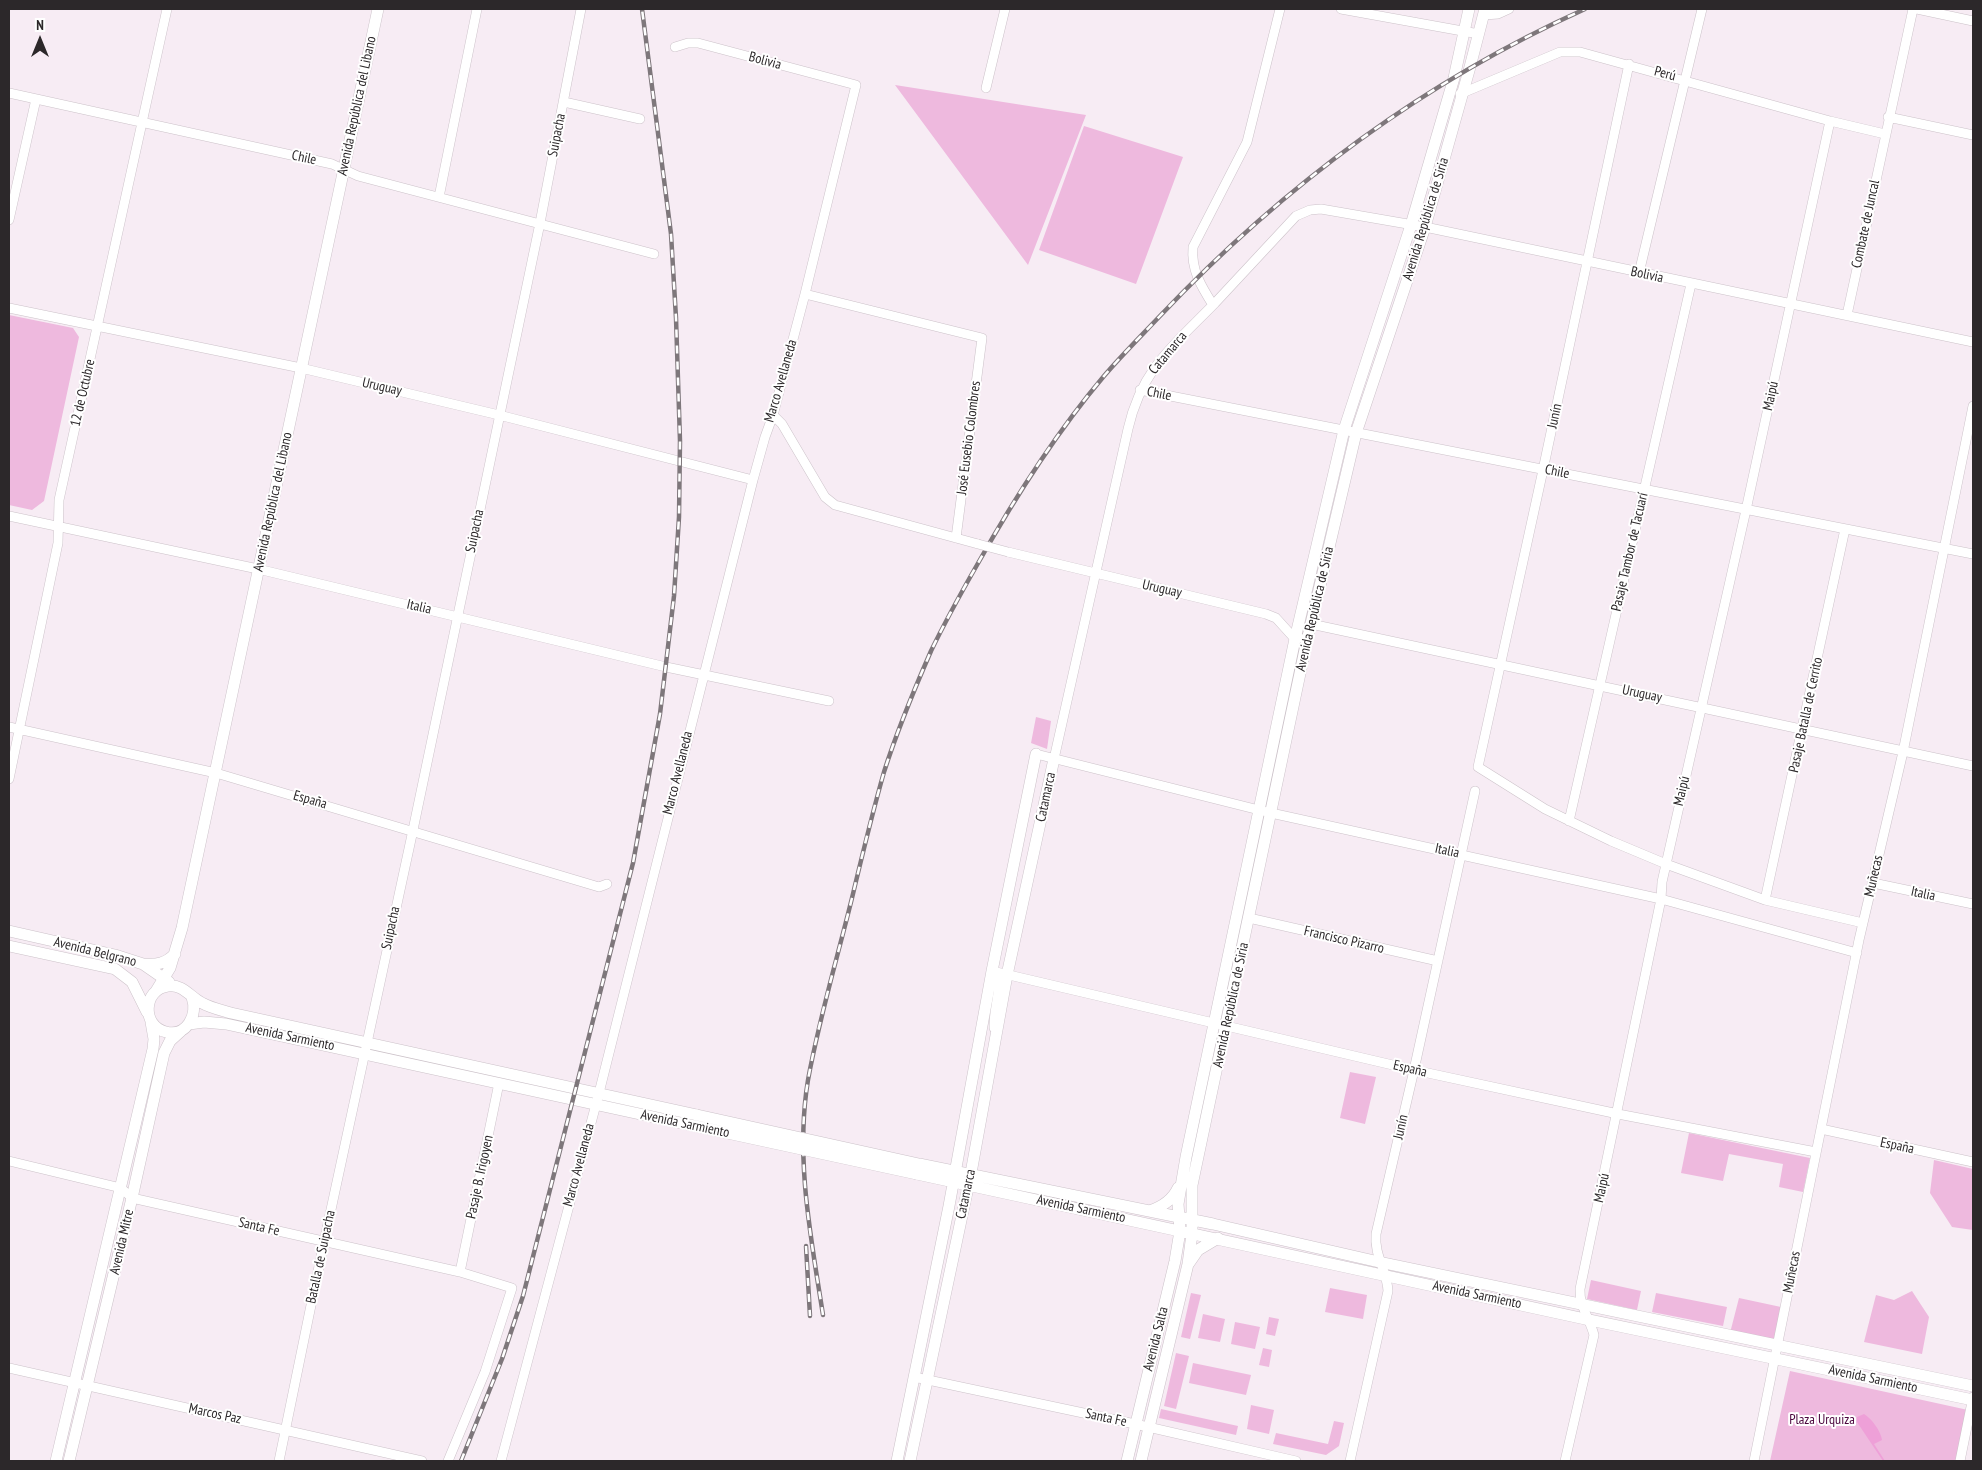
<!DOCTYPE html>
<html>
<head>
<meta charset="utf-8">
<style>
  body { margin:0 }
  #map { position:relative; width:1982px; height:1470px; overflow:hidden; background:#f7ecf4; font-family:"PT Sans Narrow",sans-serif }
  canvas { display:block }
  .frame { position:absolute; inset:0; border:10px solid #2c282a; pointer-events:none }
  .north { position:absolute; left:15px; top:15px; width:50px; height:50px; -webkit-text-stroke:4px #fff; paint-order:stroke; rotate:0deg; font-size:14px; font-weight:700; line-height:20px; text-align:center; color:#2c282a }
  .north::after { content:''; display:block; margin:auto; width:18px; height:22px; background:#2c282a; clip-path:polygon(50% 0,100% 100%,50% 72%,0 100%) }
</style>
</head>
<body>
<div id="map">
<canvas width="1982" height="1470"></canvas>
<div class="frame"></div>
<div class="north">N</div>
</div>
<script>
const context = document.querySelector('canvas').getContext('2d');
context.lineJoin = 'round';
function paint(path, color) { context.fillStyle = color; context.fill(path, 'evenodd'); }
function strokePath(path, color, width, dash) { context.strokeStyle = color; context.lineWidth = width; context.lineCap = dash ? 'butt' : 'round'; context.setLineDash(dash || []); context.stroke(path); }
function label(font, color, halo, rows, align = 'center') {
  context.font = font + ' "PT Sans Narrow",sans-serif'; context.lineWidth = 4; context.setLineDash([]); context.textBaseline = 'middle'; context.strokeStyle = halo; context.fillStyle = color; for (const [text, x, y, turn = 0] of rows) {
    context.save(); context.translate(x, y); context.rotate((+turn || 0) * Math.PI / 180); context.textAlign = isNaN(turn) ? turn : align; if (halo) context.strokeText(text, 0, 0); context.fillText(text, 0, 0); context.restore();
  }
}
const green = new Path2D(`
  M 895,85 L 1086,115 L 1028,265 Z
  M 1084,126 L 1183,157 L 1136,284 L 1039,250 Z
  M 9,315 L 73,328 L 79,337 L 44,501 L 32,510 L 9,505 Z
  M 1036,717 L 1051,721 L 1047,749 L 1031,743 Z
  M 1350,1072 L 1376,1077 L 1365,1124 L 1340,1118 Z
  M 1689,1133 L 1810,1158 L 1803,1192 L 1779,1187 L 1783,1164 L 1729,1154 L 1723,1181 L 1681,1173 Z
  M 1934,1160 L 1973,1169 L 1973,1230 L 1952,1227 L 1930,1193 Z
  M 1591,1280 L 1641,1291 L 1637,1310 L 1587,1299 Z
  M 1330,1288 L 1367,1295 L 1363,1319 L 1325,1312 Z
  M 1912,1291 L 1929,1317 L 1922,1354 L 1864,1342 L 1876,1295 L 1894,1300 Z
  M 1191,1293 L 1201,1295 L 1190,1339 L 1181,1337 Z
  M 1656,1293 L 1727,1307 L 1723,1326 L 1652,1312 Z
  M 1739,1298 L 1781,1307 L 1778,1346 L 1730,1333 Z
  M 1203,1314 L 1225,1319 L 1220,1342 L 1198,1338 Z
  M 1269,1317 L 1279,1319 L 1275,1336 L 1266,1334 Z
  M 1235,1322 L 1260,1327 L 1255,1349 L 1231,1344 Z
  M 1263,1348 L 1272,1350 L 1269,1367 L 1259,1365 Z
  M 1176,1353 L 1189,1356 L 1176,1409 L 1164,1406 Z
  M 1193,1363 L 1251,1375 L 1246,1395 L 1189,1383 Z
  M 1790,1371 L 1968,1410 L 1957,1461 L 1770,1461 Z
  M 1251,1405 L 1274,1410 L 1269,1434 L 1247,1429 Z
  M 1161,1409 L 1238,1426 L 1236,1435 L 1159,1418 Z
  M 1334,1421 L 1344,1423 L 1339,1446 L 1326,1455 L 1273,1444 L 1276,1433 L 1328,1444 Z`);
const water = new Path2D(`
  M 1864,1414 C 1871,1418 1881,1431 1882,1440 L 1874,1444 L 1885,1461 L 1883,1461 L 1857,1422 L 1857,1417 Z`);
const minor = new Path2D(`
  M 1341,9 L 1479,34
  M 1917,9 L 1973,21
  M 1484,15 L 1498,14 L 1509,9
  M 1629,64 L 1543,470 L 1478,767 L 1545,809 L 1611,841 L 1666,864 L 1765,900 L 1863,923
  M 986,88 L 1005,9
  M 9,93 L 332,164 L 358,176 L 654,254
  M 1460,94 L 1560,52 L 1580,52 L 1830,121 L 1885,134
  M 564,102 L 640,119
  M 1888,117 L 1973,135
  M 439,197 L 477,9
  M 9,220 L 36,99
  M 1639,273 L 1702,9
  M 805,294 L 982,338 L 956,538
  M 1213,305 C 1201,286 1191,270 1193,247 L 1247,142 L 1280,9
  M 9,308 L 301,368 L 499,415 L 753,480
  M 1847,315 L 1913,9
  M 1140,390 L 1973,554
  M 773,415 L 782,424 L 825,497 L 835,505 L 978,544
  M 9,516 L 258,569 L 666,667 L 829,701
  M 1008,552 L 1266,614 L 1276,618 L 1295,639 L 1300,638
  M 1311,624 L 1973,766
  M 9,727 L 216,773 L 599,887 L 607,884
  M 1036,754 L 1271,813 L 1661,899 L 1857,953
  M 1054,759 L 1128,429 C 1142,368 1174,345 1215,303 C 1242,274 1269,245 1296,216 L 1310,210 L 1321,209 L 1425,227 L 1973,342
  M 9,779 L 58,543 L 59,500 L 167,9
  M 1569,821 L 1691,284
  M 1873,883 L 1973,904
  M 1765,900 L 1845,529
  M 1249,918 L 1438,961
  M 992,971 L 1414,1070 L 1618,1114 L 1816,1152
  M 994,1028 C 993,1010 1002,990 997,972
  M 1821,1129 L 1973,1162
  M 9,1161 L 121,1188 L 132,1198 L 460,1272 L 512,1288 L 485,1372 L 448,1461
  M 460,1272 L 499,1083
  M 9,1368 L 422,1461
  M 914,1377 L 1135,1424 L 1296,1461
  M 279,1461 L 324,1242 L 413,830 L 540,223 L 581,9
  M 501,1461 L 599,1093 L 753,480 L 765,437 L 773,415 L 805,294 L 856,85 L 698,43 L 688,43 L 675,47
  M 1350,1461 L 1388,1291 C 1387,1270 1374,1256 1376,1234 L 1414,1070 L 1475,791
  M 1565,1461 L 1594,1335 C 1590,1319 1579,1306 1580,1289 L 1661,899 L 1662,882 L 1746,510 L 1830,121
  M 1754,1461 L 1859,940 L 1903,752 L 1973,406
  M 1960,1461 L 1973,1397`);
const major = new Path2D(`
  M 9,931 L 115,955 L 143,964 L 169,982
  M 9,946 L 115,969 L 132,982 L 147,1012
  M 143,964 C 157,965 165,964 175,954
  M 156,991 L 170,968 L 182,928 L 378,9
  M 192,997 C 198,1015 187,1037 166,1032 C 141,1026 143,989 168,986 C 183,984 190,997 202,1003 C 211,1008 221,1010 231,1013 L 697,1115
  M 189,1024 L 204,1022 L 226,1024 L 695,1126
  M 919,1164 L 1213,1224 L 1379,1262 L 1973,1386
  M 917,1174 L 1590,1320 L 1973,1400
  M 1149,1211 C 1162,1207 1172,1201 1178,1188
  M 1189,1263 L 1198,1250 L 1218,1238
  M 56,1461 L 153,1049 L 154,1039 L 151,1022
  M 69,1461 L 132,1198 L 164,1053 L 170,1041 L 181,1031
  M 897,1461 L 949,1206 L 992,971 L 1036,754
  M 910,1461 L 971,1173 L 1007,975 L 1054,759
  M 1127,1461 L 1175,1261 L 1180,1231 L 1178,1204 L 1186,1157 L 1295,639 L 1344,430 L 1411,225 L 1454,78 L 1469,9
  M 1141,1461 L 1188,1264 L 1192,1234 L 1192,1185 L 1306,645 L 1356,433 L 1425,227 L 1470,67 L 1485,9`);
const rail = new Path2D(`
  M 806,1246 L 810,1316
  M 823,1315 C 811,1238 795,1158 808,1080 C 819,1019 837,959 852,898 C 862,856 872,814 884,772 C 897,731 914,690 931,651 C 945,622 961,593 977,565 C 1014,499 1055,434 1104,376 C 1121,356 1141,336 1159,317 C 1281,188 1423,82 1585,9
  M 461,1461 L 502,1359 L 523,1296 L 633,863 L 660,714 L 674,596 L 679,517 L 680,441 L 676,318 L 671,234 L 642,9`);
const minorBridge = new Path2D(`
  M 978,544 L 1008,552`);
const majorBridge = new Path2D(`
  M 697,1115 L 919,1164
  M 695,1126 L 917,1174`);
const streetNames = [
  ["Bolivia",765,61,15],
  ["Perú",1665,74,15],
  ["Avenida República del Libano",357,106,-78],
  ["Suipacha",557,135,-79],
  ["Chile",304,158,12],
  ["Avenida República de Siria",1426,219,-73],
  ["Combate de Juncal",1866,224,-78],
  ["Bolivia",1647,275,12],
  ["Catamarca",1168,353,-50],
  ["Marco Avellaneda",781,381,-74],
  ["Uruguay",382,387,13],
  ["12 de Octubre",83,393,-77],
  ["Chile",1159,394,11],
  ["Maipú",1771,396,-78],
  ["Junín",1555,416,-78],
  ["José Eusebio Colombres",969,438,-83],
  ["Chile",1557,472,11],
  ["Avenida República del Libano",273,502,-78],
  ["Suipacha",475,531,-78],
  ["Pasaje Tambor de Tacuarí",1630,552,-77],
  ["Uruguay",1162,589,13],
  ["Italia",419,607,13],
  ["Avenida República de Siria",1315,609,-77],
  ["Uruguay",1642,694,12],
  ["Pasaje Batalla de Cerrito",1806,715,-78],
  ["Marco Avellaneda",678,773,-76],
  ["Maipú",1682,791,-77],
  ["Catamarca",1046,797,-78],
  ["España",310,800,16],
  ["Italia",1447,851,12],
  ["Muñecas",1874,876,-77],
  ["Italia",1923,894,12],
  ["Suipacha",391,928,-78],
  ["Francisco Pizarro",1344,940,13],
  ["Avenida Belgrano",95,952,14],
  ["Avenida República de Siria",1231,1005,-78],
  ["Avenida Sarmiento",290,1037,12],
  ["España",1410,1069,13],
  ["Avenida Sarmiento",685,1124,12],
  ["Junín",1401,1127,-77],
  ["España",1897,1146,12],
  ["Marco Avellaneda",579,1165,-75],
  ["Pasaje B. Irigoyen",480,1177,-78],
  ["Maipú",1602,1188,-78],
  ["Catamarca",966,1194,-78],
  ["Avenida Sarmiento",1081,1209,12],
  ["Santa Fe",259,1227,13],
  ["Avenida Mitre",122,1242,-77],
  ["Batalla de Suipacha",321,1257,-78],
  ["Muñecas",1792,1272,-79],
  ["Avenida Sarmiento",1477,1295,12],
  ["Avenida Salta",1156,1339,-76],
  ["Avenida Sarmiento",1873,1379,12],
  ["Marcos Paz",215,1414,12],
  ["Santa Fe",1106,1418,12]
];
const parkNames = [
  ["Plaza Urquiza",1822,1420]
];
paint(green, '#eeb9de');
paint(water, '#eea0d8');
strokePath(minor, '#ccc2c9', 10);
strokePath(major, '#ccc2c9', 12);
strokePath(minor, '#fff', 9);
strokePath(major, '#fff', 11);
strokePath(rail, '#7e777b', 4.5);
strokePath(rail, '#fff', 2.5, [8]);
strokePath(minorBridge, '#ccc2c9', 10, []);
strokePath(majorBridge, '#ccc2c9', 12, []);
strokePath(minorBridge, '#fff', 9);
strokePath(majorBridge, '#fff', 11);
label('14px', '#2c282a', '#fff', streetNames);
label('14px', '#4a043d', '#fff', parkNames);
</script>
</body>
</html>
